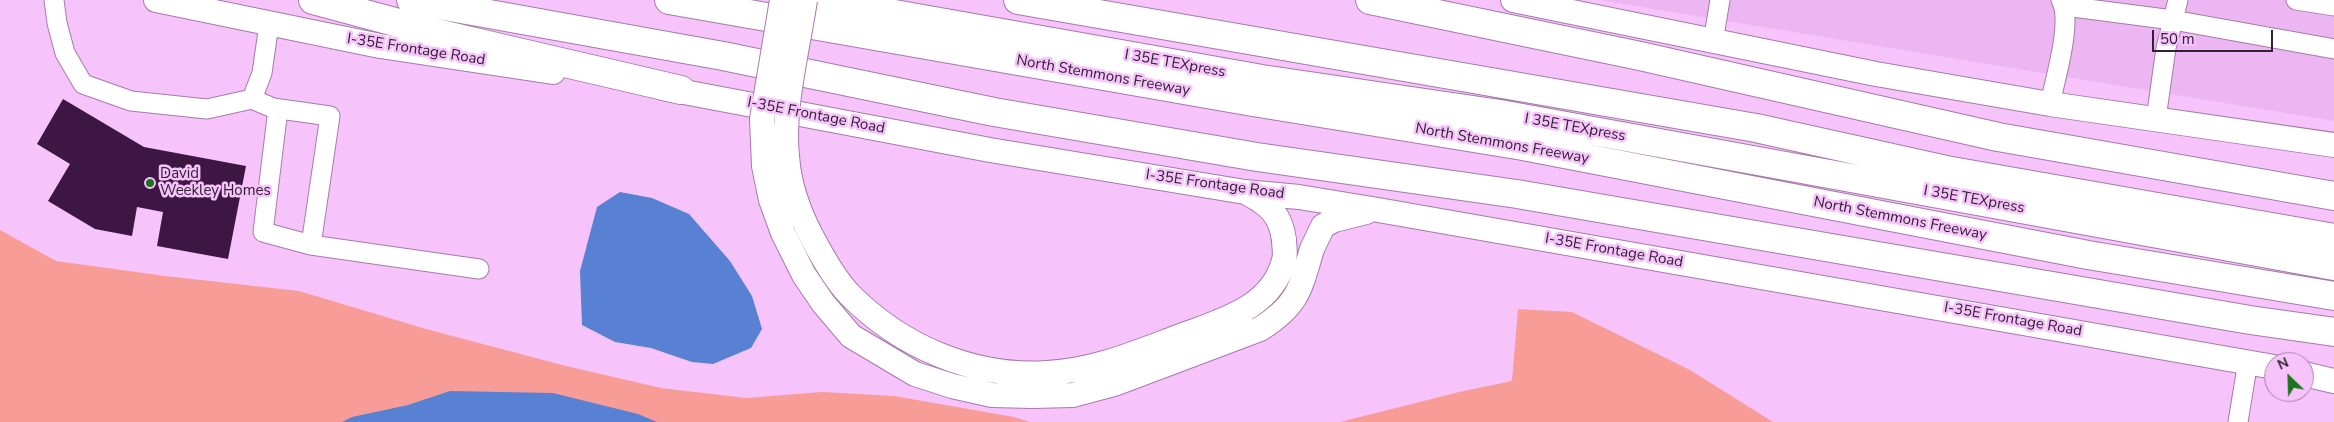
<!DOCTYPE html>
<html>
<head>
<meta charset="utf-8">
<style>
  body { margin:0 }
  #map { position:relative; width:2334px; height:422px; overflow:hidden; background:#f6c4fb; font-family:"Nunito Sans",sans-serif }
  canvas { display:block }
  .north { position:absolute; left:2264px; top:352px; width:50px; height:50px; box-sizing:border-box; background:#f6c4fb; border:1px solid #a882ab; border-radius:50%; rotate:336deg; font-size:14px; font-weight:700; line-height:20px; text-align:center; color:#322034 }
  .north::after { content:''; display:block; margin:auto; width:18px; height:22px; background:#1c731e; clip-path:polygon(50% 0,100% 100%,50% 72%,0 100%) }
  .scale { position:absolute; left:2152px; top:30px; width:121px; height:22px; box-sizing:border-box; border:2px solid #322034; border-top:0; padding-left:6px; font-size:15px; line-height:18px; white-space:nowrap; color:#322034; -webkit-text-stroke:4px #f6c4fb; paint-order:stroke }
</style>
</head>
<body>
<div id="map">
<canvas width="2334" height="422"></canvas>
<div class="north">N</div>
<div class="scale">50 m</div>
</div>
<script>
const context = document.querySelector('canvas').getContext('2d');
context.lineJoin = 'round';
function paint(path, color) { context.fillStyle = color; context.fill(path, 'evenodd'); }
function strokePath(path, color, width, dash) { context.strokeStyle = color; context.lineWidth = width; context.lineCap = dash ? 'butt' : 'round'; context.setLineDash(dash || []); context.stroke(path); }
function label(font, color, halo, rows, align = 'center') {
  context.font = font + ' "Nunito Sans",sans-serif'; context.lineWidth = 5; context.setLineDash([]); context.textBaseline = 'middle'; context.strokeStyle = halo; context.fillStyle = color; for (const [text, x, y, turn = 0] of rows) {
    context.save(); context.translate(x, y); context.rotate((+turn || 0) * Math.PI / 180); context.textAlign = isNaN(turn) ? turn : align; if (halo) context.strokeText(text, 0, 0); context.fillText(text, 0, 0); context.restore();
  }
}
const built = new Path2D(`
  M 1599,0 L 2334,0 L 2334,121 Z`);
const green = new Path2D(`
  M 0,230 L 56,261 L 165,276 L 299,291 L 426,329 L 566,366 L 661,388 L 746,398 L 822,392 L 894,396 L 1014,417 L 1030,422 L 0,422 Z
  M 1518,309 L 1572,312 L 1690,370 L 1773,422 L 1340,422 L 1459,392 L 1512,381 Z`);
const water = new Path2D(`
  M 620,192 L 652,198 L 689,214 L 730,261 L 752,296 L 762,329 L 751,348 L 713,364 L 692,362 L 651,348 L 615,342 L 582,325 L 580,271 L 597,207 Z
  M 450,391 L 553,393 L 638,414 L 657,422 L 342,422 L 352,417 L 408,405 Z`);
const building = new Path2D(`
  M 63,99 L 144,147 L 246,166 L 228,259 L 157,246 L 163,212 L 137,207 L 132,236 L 95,229 L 48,201 L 70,164 L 37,144 Z`);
const minor = new Path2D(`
  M 54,0 L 57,23 L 65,53 L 83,84 L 131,101 L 207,109 L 252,99 L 262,73 L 269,24
  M 2296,0 L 2334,6
  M 2065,6 L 2173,20 L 2334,49
  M 1713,42 L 1720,0
  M 252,99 L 273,108 L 330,116 L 311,245 L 479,269
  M 2050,104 C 2055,79 2073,21 2061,0
  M 278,109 L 263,232 L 311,245
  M 2156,119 L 2166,48 L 2178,0
  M 2238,422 L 2248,361`);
const major = new Path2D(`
  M 156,0 L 380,46 L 553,72
  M 1513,0 L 1876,74 L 2050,104 L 2334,145
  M 663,88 L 990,150 L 1245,192 L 1299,197 L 1378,210 L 2274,367
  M 1249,194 C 1270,205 1281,216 1284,240
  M 1312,249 L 1323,226 L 1334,220 L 1366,212
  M 2304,374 L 2334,381`);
const highway = new Path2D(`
  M 313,0 L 436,33 L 681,90
  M 411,0 L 723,56 L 994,112 L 1257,157 L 1517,194 L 2250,320 L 2334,332
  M 669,0 L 1247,101 L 1523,146 L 2088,255 L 2334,296
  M 815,0 L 1262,79 L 1500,114 L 2334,266
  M 1018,0 L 1756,128 L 1946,170 L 2334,238
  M 1370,0 L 1640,56 L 1998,137 L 2334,196`);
const majorBridge = new Path2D(`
  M 782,0 L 762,119 L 764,166 L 771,200 L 783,233 L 804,275 L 823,303 L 851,336 L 915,374 L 952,386 L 992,395 L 1033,396 L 1073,395 L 1114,384 L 1260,329 C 1298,305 1300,290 1312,249
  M 805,0 C 798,48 782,108 787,156 C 789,185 799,213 813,239 C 823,258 834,278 849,294 C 900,346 973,378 1047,373 C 1093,371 1135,353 1178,337 C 1219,321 1272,309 1284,260 C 1286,254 1284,246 1284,240`);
const markers = [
  [150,183,5,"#1c731e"]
];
const streetNames = [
  ["I-35E Frontage Road",416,50,9],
  ["I 35E TEXpress",1175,64,10],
  ["North Stemmons Freeway",1103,76,10],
  ["I-35E Frontage Road",816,116,11],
  ["I 35E TEXpress",1575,128,10],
  ["North Stemmons Freeway",1502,144,10],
  ["I-35E Frontage Road",1215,185,8],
  ["I 35E TEXpress",1974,200,10],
  ["North Stemmons Freeway",1900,219,11],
  ["I-35E Frontage Road",1614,251,10],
  ["I-35E Frontage Road",2013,320,10]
];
const poiNames = [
  ["David",160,174],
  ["Weekley Homes",160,191]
];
paint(built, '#ecb6f2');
paint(green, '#f79c97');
paint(water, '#5981d3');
paint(building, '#3e1643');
strokePath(minor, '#a779ac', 21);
strokePath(major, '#a779ac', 26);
strokePath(highway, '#a779ac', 30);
strokePath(minor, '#fff', 19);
strokePath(major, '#fff', 24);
strokePath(highway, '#fff', 28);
strokePath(majorBridge, '#a779ac', 26, []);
strokePath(majorBridge, '#fff', 24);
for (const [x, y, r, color] of markers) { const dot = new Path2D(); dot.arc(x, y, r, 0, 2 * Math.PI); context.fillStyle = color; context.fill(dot); strokePath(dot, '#f6c4fb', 2); }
label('15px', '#322034', '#f6c4fb', streetNames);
label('15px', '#322034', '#f6c4fb', poiNames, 'left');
</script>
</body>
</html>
